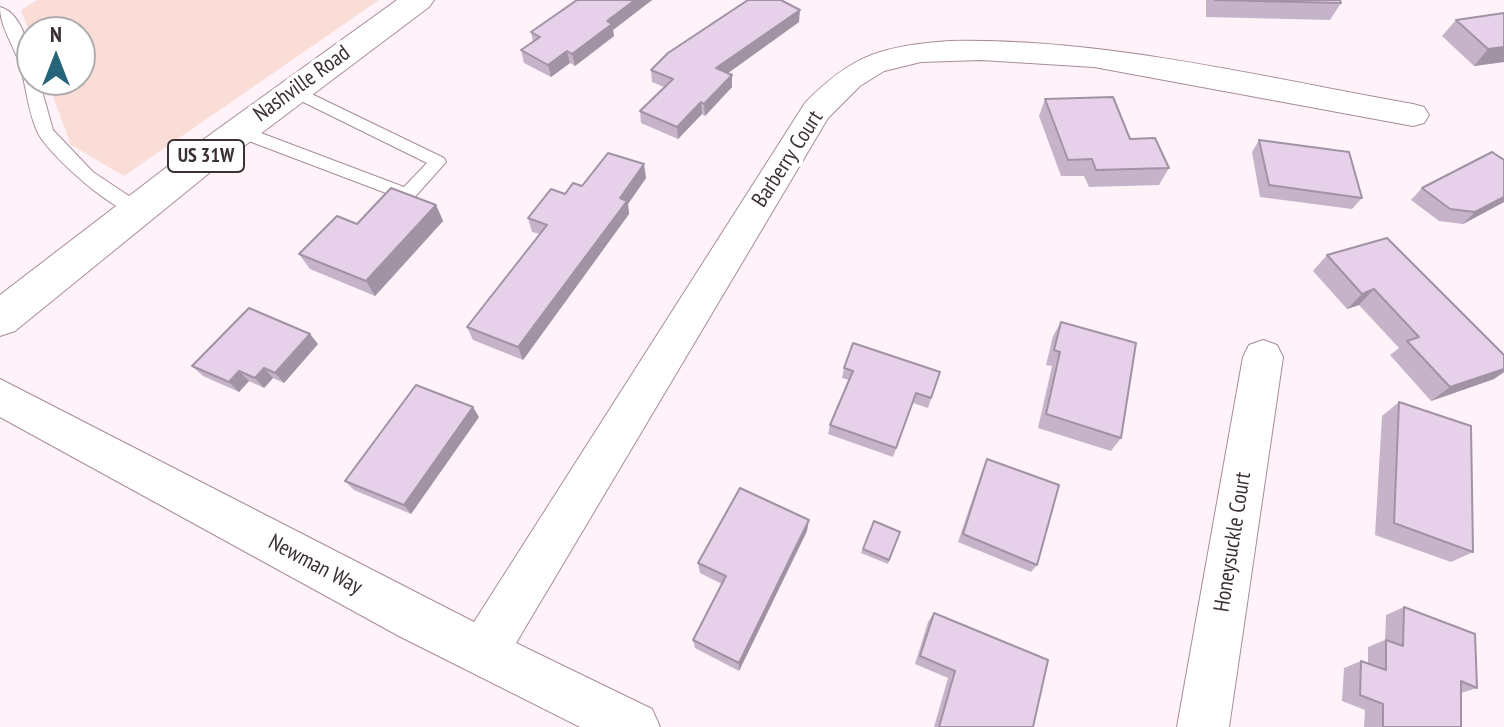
<!DOCTYPE html>
<html>
<head>
<meta charset="utf-8">
<style>
  body { margin:0 }
  #map { position:relative; width:1504px; height:727px; overflow:hidden; background:#fff2f9; font-family:"PT Sans Narrow",sans-serif }
  canvas { display:block }
  .north { position:absolute; left:16px; top:16px; width:80px; height:80px; box-sizing:border-box; background:#fff; border:2px solid #b1acaf; border-radius:50%; rotate:0deg; font-size:22px; font-weight:700; line-height:32px; text-align:center; color:#3c3037 }
  .north::after { content:''; display:block; margin:auto; width:28px; height:36px; background:#26647a; clip-path:polygon(50% 0,100% 100%,50% 72%,0 100%) }
</style>
</head>
<body>
<div id="map">
<canvas width="1504" height="727"></canvas>
<div class="north">N</div>
</div>
<script>
const context = document.querySelector('canvas').getContext('2d');
context.lineJoin = 'round';
function paint(path, color) { context.fillStyle = color; context.fill(path, 'evenodd'); }
function strokePath(path, color, width, dash) { context.strokeStyle = color; context.lineWidth = width; context.lineCap = dash ? 'butt' : 'round'; context.setLineDash(dash || []); context.stroke(path); }
function label(font, color, halo, rows, align = 'center') {
  context.font = font + ' "PT Sans Narrow",sans-serif'; context.lineWidth = 8; context.setLineDash([]); context.textBaseline = 'middle'; context.strokeStyle = halo; context.fillStyle = color; for (const [text, x, y, turn = 0] of rows) {
    context.save(); context.translate(x, y); context.rotate((+turn || 0) * Math.PI / 180); context.textAlign = isNaN(turn) ? turn : align; if (halo) context.strokeText(text, 0, 0); context.fillText(text, 0, 0); context.restore();
  }
}
const green = new Path2D(`
  M 37,0 L 379,0 L 124,176 L 71,145 L 47,80 L 80,80 L 80,32 L 32,32 L 32,39 L 21,10 Z`);
const service = new Path2D(`
  M 0,7 C 25,14 32,57 32,80 L 39,80 L 53,130 L 93,172 L 141,204 L 144,209 L 141,214 C 121,220 45,152 37,131 C 28,111 26,86 20,65 C 14,46 0,27 0,7 Z
  M 293,85 L 444,158 L 446,162 L 413,199 L 407,201 L 233,135 L 233,127 L 245,127 L 404,187 L 427,163 L 287,94 L 287,86 Z`);
const minor = new Path2D(`
  M 950,41 C 1106,38 1260,77 1413,104 L 1424,107 L 1429,115 L 1424,123 L 1413,126 L 1094,67 L 981,60 L 921,62 L 884,71 L 860,86 L 828,118 L 516,643 L 652,709 L 660,727 L 580,727 L 399,636 L 0,417 L 0,379 L 474,622 L 805,103 C 853,54 883,46 950,41 Z
  M 1263,340 L 1277,345 L 1283,357 L 1229,727 L 1177,727 L 1243,357 L 1249,345 Z`);
const primary = new Path2D(`
  M 397,0 L 434,0 L 429,7 L 219,165 L 15,331 L 0,336 L 0,295 L 193,147 Z`);
const wall = new Path2D(`
  M 577,0 L 652,0 L 613,30 L 614,36 L 575,66 L 570,63 L 551,77 L 524,63 L 521,50 L 533,42 L 531,32 Z
  M 1206,0 L 1340,0 L 1341,3 L 1330,20 L 1206,17 Z
  M 1504,13 L 1504,62 L 1474,66 L 1442,36 L 1456,20 Z
  M 799,22 L 728,73 L 732,87 L 705,116 L 702,114 L 678,139 L 641,123 L 640,111 L 664,87 L 652,82 L 651,70 Z
  M 1045,99 L 1130,139 L 1169,168 L 1159,185 L 1089,187 L 1084,176 L 1061,176 L 1039,116 Z
  M 1259,140 L 1362,198 L 1352,209 L 1260,197 L 1252,152 Z
  M 646,178 L 628,204 L 629,214 L 523,360 L 473,340 L 467,327 L 540,234 L 532,232 L 528,218 L 565,194 L 582,186 Z
  M 1422,188 L 1504,202 L 1463,224 L 1439,221 L 1411,200 Z
  M 436,205 L 443,221 L 375,296 L 310,269 L 299,254 L 357,224 Z
  M 1327,255 L 1504,355 L 1504,372 L 1494,379 L 1431,401 L 1390,355 L 1399,348 L 1359,305 L 1347,309 L 1313,271 Z
  M 1061,322 L 1121,438 L 1111,451 L 1038,428 L 1052,366 L 1046,365 L 1053,336 Z
  M 318,344 L 284,383 L 273,378 L 264,388 L 249,381 L 239,392 L 203,376 L 192,366 Z
  M 844,368 L 940,372 L 928,408 L 913,403 L 893,457 L 828,434 L 830,425 L 849,380 L 842,378 Z
  M 1399,402 L 1473,552 L 1451,562 L 1375,535 L 1382,416 Z
  M 479,417 L 411,514 L 354,490 L 345,481 Z
  M 987,459 L 1037,565 L 1031,572 L 958,542 L 983,468 Z
  M 874,521 L 900,532 L 888,564 L 861,553 Z
  M 807,531 L 739,671 L 695,648 L 693,640 L 722,584 L 700,573 L 698,563 Z
  M 1404,607 L 1477,688 L 1461,693 L 1461,727 L 1364,727 L 1365,710 L 1342,701 L 1344,668 L 1361,661 L 1368,663 L 1368,647 L 1385,640 L 1386,615 Z
  M 934,613 L 1033,727 L 934,727 L 948,678 L 915,664 L 928,622 Z`);
const shadedWall = new Path2D(`
  M 635,0 L 652,0 L 613,30 L 614,36 L 575,66 L 572,54 L 607,21 Z
  M 800,10 L 799,22 L 717,81 L 716,68 Z
  M 1504,47 L 1504,62 L 1474,66 L 1488,49 Z
  M 567,51 L 570,63 L 551,77 L 548,65 Z
  M 732,75 L 732,87 L 705,116 L 704,104 Z
  M 701,102 L 702,114 L 678,139 L 677,127 Z
  M 644,164 L 646,178 L 628,204 L 629,214 L 523,360 L 518,347 L 620,198 Z
  M 1504,197 L 1504,202 L 1463,224 L 1475,212 Z
  M 436,205 L 443,221 L 375,296 L 366,281 Z
  M 1374,289 L 1359,305 L 1347,309 L 1362,294 Z
  M 310,334 L 318,344 L 284,383 L 275,373 Z
  M 264,368 L 273,378 L 264,388 L 255,378 Z
  M 1504,369 L 1504,372 L 1494,379 L 1431,401 L 1450,387 Z
  M 239,371 L 249,381 L 239,392 L 229,382 Z
  M 473,407 L 479,417 L 411,514 L 404,505 Z
  M 809,520 L 807,531 L 739,671 L 739,663 Z`);
const building = new Path2D(`
  M 577,0 L 635,0 L 607,21 L 612,24 L 572,54 L 567,51 L 548,65 L 521,50 L 540,37 L 531,32 Z
  M 748,0 L 781,0 L 800,10 L 716,68 L 732,75 L 704,104 L 701,102 L 677,127 L 640,111 L 673,79 L 651,70 L 668,53 Z
  M 1215,0 L 1340,0 L 1341,3 Z
  M 1504,13 L 1504,47 L 1488,49 L 1456,20 Z
  M 1113,97 L 1130,139 L 1155,138 L 1169,168 L 1096,170 L 1092,159 L 1068,160 L 1045,99 Z
  M 1259,140 L 1349,152 L 1362,198 L 1269,185 Z
  M 1492,152 L 1504,160 L 1504,197 L 1475,212 L 1450,209 L 1422,188 Z
  M 608,153 L 644,164 L 620,198 L 627,201 L 518,347 L 467,327 L 547,225 L 528,218 L 551,189 L 565,194 L 573,183 L 582,186 Z
  M 391,188 L 436,205 L 366,281 L 299,254 L 337,216 L 357,224 Z
  M 1387,238 L 1504,355 L 1504,369 L 1450,387 L 1407,341 L 1419,337 L 1374,289 L 1362,294 L 1327,255 Z
  M 249,308 L 310,334 L 275,373 L 264,368 L 255,378 L 239,371 L 229,382 L 192,366 Z
  M 1061,322 L 1136,343 L 1121,438 L 1046,414 L 1060,352 L 1054,350 Z
  M 853,343 L 940,372 L 931,398 L 916,393 L 896,448 L 830,425 L 853,371 L 844,368 Z
  M 416,385 L 473,407 L 404,505 L 345,481 Z
  M 1399,402 L 1471,426 L 1473,552 L 1394,523 Z
  M 987,459 L 1059,485 L 1037,565 L 963,534 Z
  M 740,488 L 809,520 L 739,663 L 693,640 L 726,576 L 698,563 Z
  M 874,521 L 900,532 L 889,560 L 863,549 Z
  M 1404,607 L 1475,634 L 1477,688 L 1461,681 L 1461,727 L 1383,727 L 1383,704 L 1360,695 L 1361,661 L 1386,670 L 1386,640 L 1403,646 Z
  M 934,613 L 1048,660 L 1033,727 L 939,727 L 955,671 L 920,656 Z`);
const shields = [
  [206,156,76]
];
const shieldNames = [
  ["US 31W",206,156]
];
const streetNames = [
  ["Nashville Road",302,84,-36],
  ["Barberry Court",788,159,-57],
  ["Honeysuckle Court",1233,542,-81],
  ["Newman Way",315,565,28]
];
paint(green, '#faddd7');
strokePath(service, '#a98b9b', 2);
strokePath(minor, '#a98b9b', 2);
strokePath(primary, '#a98b9b', 2);
paint(service, '#fff');
paint(minor, '#fff');
paint(primary, '#fff');
paint(wall, '#c6b3c9');
paint(shadedWall, '#a192a4');
paint(building, '#e6d0ea');
strokePath(building, '#a192a4', 2);
for (const [x, y, w] of shields) { const box = new Path2D(); box.roundRect(x - w / 2, y - 16, w, 32, 6); context.fillStyle = '#fff'; context.fill(box); strokePath(box, '#3c3037', 2); }
label('bold 20px', '#3c3037', null, shieldNames);
label('22px', '#3c3037', '#fff', streetNames);
</script>
</body>
</html>
